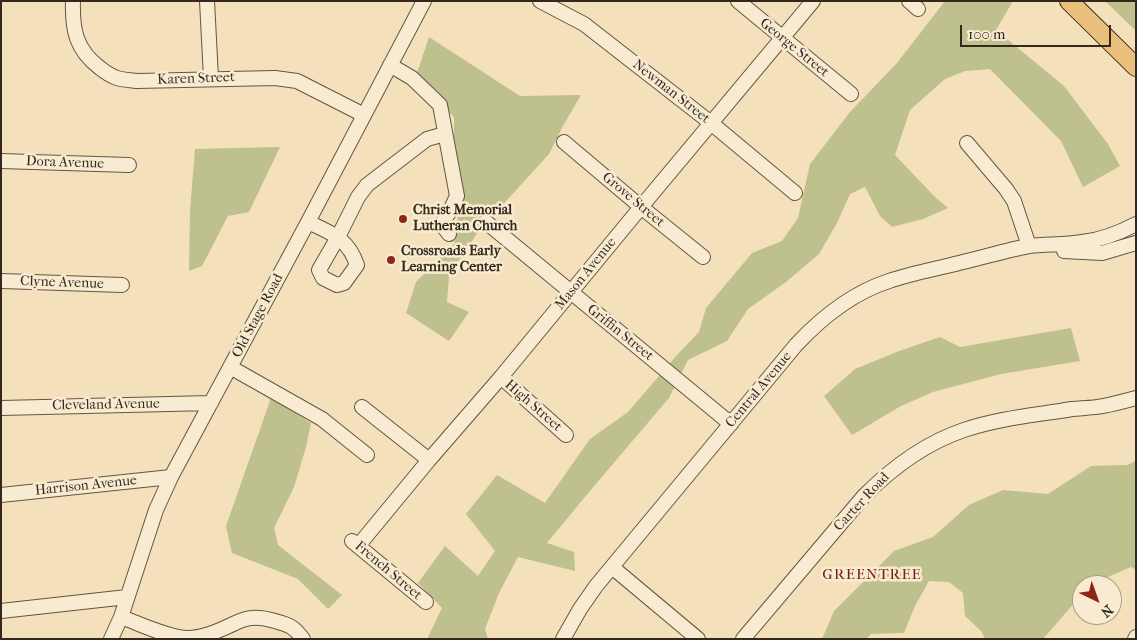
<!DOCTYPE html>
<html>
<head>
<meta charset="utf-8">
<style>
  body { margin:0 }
  #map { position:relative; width:1137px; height:640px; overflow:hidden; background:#f4e0ba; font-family:"IM FELL French Canon",serif }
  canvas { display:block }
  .frame { position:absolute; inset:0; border:2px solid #33281c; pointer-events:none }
  .north { position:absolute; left:1072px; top:575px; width:50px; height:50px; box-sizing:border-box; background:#f8ebd2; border:1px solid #a99d89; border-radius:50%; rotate:138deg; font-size:14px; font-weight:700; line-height:20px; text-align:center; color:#33281c }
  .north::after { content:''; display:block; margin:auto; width:18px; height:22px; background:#8f2418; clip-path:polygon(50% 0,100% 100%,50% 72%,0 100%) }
  .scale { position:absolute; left:960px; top:25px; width:151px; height:22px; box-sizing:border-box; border:2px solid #33281c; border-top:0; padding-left:6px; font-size:15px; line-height:18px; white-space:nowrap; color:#33281c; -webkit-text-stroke:4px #f8ebd2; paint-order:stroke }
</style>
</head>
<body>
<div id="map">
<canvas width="1137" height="640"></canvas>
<div class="frame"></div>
<div class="north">N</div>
<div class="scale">100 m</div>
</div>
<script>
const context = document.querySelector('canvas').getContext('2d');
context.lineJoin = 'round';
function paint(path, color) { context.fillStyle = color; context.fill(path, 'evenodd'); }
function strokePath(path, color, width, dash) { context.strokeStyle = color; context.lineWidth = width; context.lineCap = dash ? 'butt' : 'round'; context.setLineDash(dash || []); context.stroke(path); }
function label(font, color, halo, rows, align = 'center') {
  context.font = font + ' "IM FELL French Canon",serif'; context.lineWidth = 5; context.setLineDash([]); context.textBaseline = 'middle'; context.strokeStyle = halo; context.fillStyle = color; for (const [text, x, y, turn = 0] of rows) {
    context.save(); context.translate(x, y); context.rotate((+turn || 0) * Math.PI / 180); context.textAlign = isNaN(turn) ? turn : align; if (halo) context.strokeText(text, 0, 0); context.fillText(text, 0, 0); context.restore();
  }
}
const green = new Path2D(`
  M 945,1 L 1013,1 L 996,30 L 1064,86 L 1108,144 L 1120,166 L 1083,187 L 1061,141 L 990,69 L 965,71 L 945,79 L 910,110 L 895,155 L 935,197 L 948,208 L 923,219 L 892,227 L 880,216 L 865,187 L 850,194 L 837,223 L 819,254 L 786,282 L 748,309 L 727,341 L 688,360 L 669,398 L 589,492 L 547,543 L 574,552 L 575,571 L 518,557 L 499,593 L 485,629 L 488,639 L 427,639 L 442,608 L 418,583 L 445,546 L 478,576 L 495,551 L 466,514 L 497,475 L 545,503 L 590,439 L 628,412 L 677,355 L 699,332 L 706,308 L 752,253 L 782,241 L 798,218 L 810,164 L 850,112 L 897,63 Z
  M 1105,1 L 1136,1 L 1136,31 Z
  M 429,37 L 520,96 L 581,95 L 563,126 L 549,154 L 478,232 L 449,275 L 447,302 L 469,312 L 449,341 L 406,313 L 416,282 L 454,244 L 460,202 L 454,149 L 454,117 L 415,79 Z
  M 280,147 L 249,212 L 228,216 L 202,266 L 189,271 L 190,211 L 195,149 Z
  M 1071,328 L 1080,361 L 1001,374 L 933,392 L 901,406 L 852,435 L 824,396 L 855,369 L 899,351 L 940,337 L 960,347 Z
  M 271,398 L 311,423 L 306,447 L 294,487 L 274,528 L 278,545 L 342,595 L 328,609 L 298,579 L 232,553 L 226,526 Z
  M 1136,461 L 1136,570 L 1131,567 L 1089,585 L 1082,585 L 1082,594 L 1043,639 L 985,639 L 981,631 L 965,616 L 963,593 L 949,582 L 929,581 L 915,606 L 904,633 L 871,634 L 866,639 L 822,639 L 834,611 L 894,551 L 933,537 L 969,505 L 1003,490 L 1048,494 L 1091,466 L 1127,465 Z`);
const minor = new Path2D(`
  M 73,1 C 72,30 76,50 100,68 C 105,72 111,76 117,78 C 123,80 130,80 137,81 L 275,78 L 297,81 L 364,115
  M 207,1 L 211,78
  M 540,1 L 584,24 L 711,123 L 795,193
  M 738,1 L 851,94
  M 909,1 L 918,9
  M 390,65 L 412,78 L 440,105 L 457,196 L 450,211 L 444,220 L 443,226 L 449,234
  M 564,142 L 641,207 L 703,257
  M 967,143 L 1006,189 L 1014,201 L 1029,246
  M 1,161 L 129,165
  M 308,222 C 331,233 348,238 357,265 L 344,283 L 337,285 L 323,278 L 319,270 L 338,237 L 358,197 L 367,185 L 427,139 L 445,134
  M 486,222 L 731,424
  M 1064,251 L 1102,253 L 1136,243
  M 1,281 L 122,285
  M 230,367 L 322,419 L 367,455
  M 501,377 L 566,435
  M 362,407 L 429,460
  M 1,408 L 211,403
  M 1,495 L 171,477
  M 352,541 L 426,602
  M 358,546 L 429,460 L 501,377 L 641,207 L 813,1
  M 612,567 L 698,639
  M 1,611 L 127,597
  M 121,617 C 138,623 169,638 187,638 C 202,638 216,632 231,625 C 237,622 245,618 252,618 C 260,617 268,619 275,621 C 290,625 294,627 303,639
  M 111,639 L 121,617 L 156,510 L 171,477 L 308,222 L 424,1
  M 563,639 L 580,609 L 596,586 L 796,345 C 822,317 852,293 889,281 C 912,273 936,269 959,263 C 982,258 1006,250 1029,246 C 1047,244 1065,245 1082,242 C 1101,240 1119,233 1136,224
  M 743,639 L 864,496 C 893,467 925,443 964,430 C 999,418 1037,415 1072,409 C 1082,408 1093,408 1103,406 C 1114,404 1125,401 1136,398
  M 1135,639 L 1136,637`);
const major = new Path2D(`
  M 1069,1 L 1136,67`);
const markers = [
  [403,219,5,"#8f2418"],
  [391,260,5,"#8f2418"]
];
const streetNames = [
  ["George Street",794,48,39],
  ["Karen Street",196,79,-2],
  ["Newman Street",671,92,38],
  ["Dora Avenue",65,163,2],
  ["Grove Street",633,200,40],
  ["Mason Avenue",586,274,-51],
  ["Clyne Avenue",62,283,2],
  ["Old Stage Road",258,316,-62],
  ["Griffin Street",620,333,39],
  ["Central Avenue",759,390,-50],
  ["Cleveland Avenue",106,405,-1],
  ["High Street",533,406,41],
  ["Harrison Avenue",86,486,-6],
  ["Carter Road",862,502,-47],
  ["French Street",388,571,40]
];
const poiNames = [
  ["Christ Memorial",413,211],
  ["Lutheran Church",413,227],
  ["Crossroads Early",401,252],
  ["Learning Center",401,268]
];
const neighbourhoodNames = [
  ["GREENTREE",872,575]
];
paint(green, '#bec18d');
strokePath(minor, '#635644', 16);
strokePath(major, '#33281c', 20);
strokePath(minor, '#f8ebd2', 14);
strokePath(major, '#eac07d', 18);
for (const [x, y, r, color] of markers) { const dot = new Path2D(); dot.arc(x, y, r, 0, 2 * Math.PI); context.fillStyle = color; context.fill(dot); strokePath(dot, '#f8ebd2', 2); }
label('14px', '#33281c', '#f8ebd2', streetNames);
label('bold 14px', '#33281c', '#f8ebd2', poiNames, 'left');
context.letterSpacing = '1px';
label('15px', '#7a1f14', '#f8ebd2', neighbourhoodNames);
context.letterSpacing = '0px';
</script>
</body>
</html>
